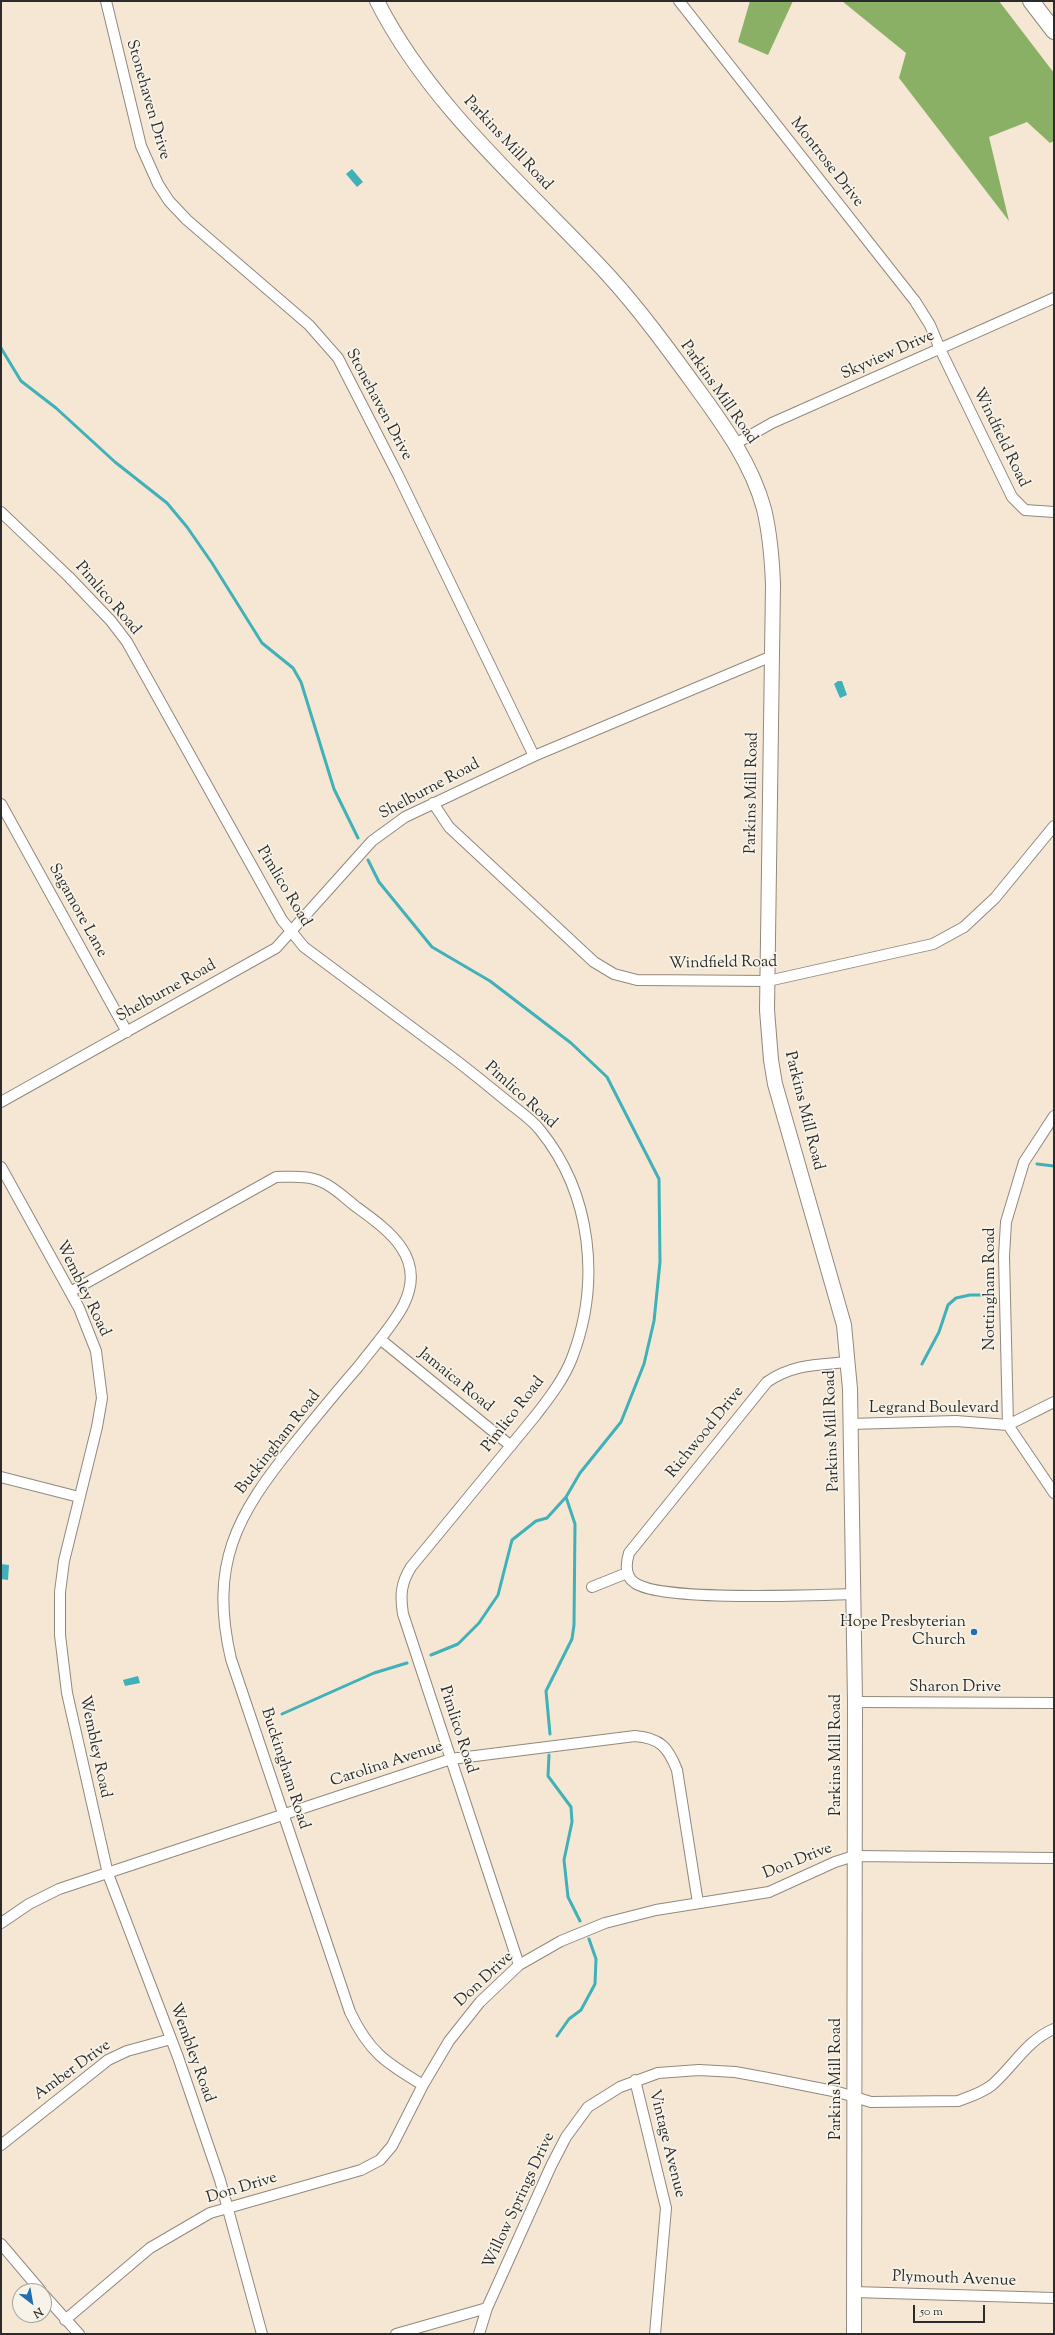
<!DOCTYPE html>
<html>
<head>
<meta charset="utf-8">
<style>
  body { margin:0 }
  #map { position:relative; width:1055px; height:2335px; overflow:hidden; background:#f5e7d3; font-family:"Sorts Mill Goudy",serif }
  canvas { display:block }
  .frame { position:absolute; inset:0; border:2px solid #2b2b2b; pointer-events:none }
  .north { position:absolute; left:12px; top:2283px; width:40px; height:40px; box-sizing:border-box; background:#f7f3e8; border:1px solid #a5a39c; border-radius:50%; rotate:149deg; font-size:11px; font-weight:700; line-height:16px; text-align:center; color:#2b2b2b }
  .north::after { content:''; display:block; margin:auto; width:14px; height:18px; background:#1f6fb2; clip-path:polygon(50% 0,100% 100%,50% 72%,0 100%) }
  .scale { position:absolute; left:913px; top:2305px; width:72px; height:18px; box-sizing:border-box; border:2px solid #2b2b2b; border-top:0; padding-left:5px; font-size:12px; line-height:14px; white-space:nowrap; color:#2b2b2b; -webkit-text-stroke:3px #f7f3e8; paint-order:stroke }
</style>
</head>
<body>
<div id="map">
<canvas width="1055" height="2335"></canvas>
<div class="frame"></div>
<div class="north">N</div>
<div class="scale">50 m</div>
</div>
<script>
const context = document.querySelector('canvas').getContext('2d');
context.lineJoin = 'round';
function paint(path, color) { context.fillStyle = color; context.fill(path, 'evenodd'); }
function strokePath(path, color, width, dash) { context.strokeStyle = color; context.lineWidth = width; context.lineCap = dash ? 'butt' : 'round'; context.setLineDash(dash || []); context.stroke(path); }
function label(font, color, halo, rows, align = 'center') {
  context.font = font + ' "Sorts Mill Goudy",serif'; context.lineWidth = 3.5; context.setLineDash([]); context.textBaseline = 'middle'; context.strokeStyle = halo; context.fillStyle = color; for (const [text, x, y, turn = 0] of rows) {
    context.save(); context.translate(x, y); context.rotate((+turn || 0) * Math.PI / 180); context.textAlign = isNaN(turn) ? turn : align; if (halo) context.strokeText(text, 0, 0); context.fillText(text, 0, 0); context.restore();
  }
}
const forest = new Path2D(`
  M 750,1 L 793,1 L 768,55 L 738,42 Z
  M 842,1 L 999,1 L 1054,73 L 1054,141 L 1050,143 L 1027,122 L 989,137 L 1009,221 L 899,78 L 906,53 Z`);
const water = new Path2D(`
  M 352,169 L 363,182 L 357,187 L 346,174 Z
  M 838,681 L 842,681 L 847,695 L 840,698 L 834,684 Z
  M 1,1564 L 9,1565 L 8,1580 L 1,1579 Z
  M 138,1676 L 140,1683 L 125,1686 L 123,1680 Z`);
const stream = new Path2D(`
  M 1,348 L 21,381 L 56,408 L 115,462 L 167,503 L 187,527 L 212,563 L 262,643 L 293,668 L 301,682 L 334,789 L 358,838
  M 368,860 L 379,882 L 432,947 L 490,981 L 571,1043 L 607,1077 L 659,1179 L 660,1262 L 654,1321 L 644,1364 L 621,1422 L 580,1473 L 566,1497 L 547,1518 L 536,1521 L 512,1540 L 498,1595 L 479,1623 L 458,1644 L 431,1655
  M 1037,1164 L 1054,1166
  M 922,1364 L 939,1332 L 948,1305 L 956,1298 L 970,1295 L 987,1295 L 992,1289
  M 282,1714 L 374,1673 L 407,1663
  M 550,1734 L 546,1691 L 572,1639 L 574,1625 L 575,1524 L 566,1497
  M 549,1755 L 548,1776 L 571,1807 L 572,1822 L 564,1860 L 568,1897 L 580,1921
  M 557,2036 L 569,2019 L 581,2010 L 595,1984 L 596,1959 L 589,1939`);
const street = new Path2D(`
  M 106,1 L 141,146 L 158,184 L 169,201 L 187,220 L 309,325 L 338,358 L 398,475 L 534,756
  M 679,1 L 915,301 L 930,325 L 940,349 L 1012,497 L 1025,510 L 1054,512
  M 735,444 L 772,423 L 1054,298
  M 1,512 L 69,577 L 111,621 L 127,642 L 282,920 L 304,947 C 353,984 403,1021 453,1058 C 474,1074 493,1090 513,1106 C 522,1113 533,1121 540,1130 C 592,1194 601,1283 572,1358 C 564,1379 549,1398 536,1415 L 411,1567 C 401,1583 400,1595 403,1614 L 519,1965
  M 433,803 L 449,827 L 594,962 L 614,974 L 637,980 L 768,981 L 933,944 L 964,927 L 995,898 L 1054,826
  M 1,804 L 127,1032
  M 1,1102 L 276,948 L 372,841 L 405,817 L 534,756 L 772,656
  M 1054,1116 L 1024,1162 L 1006,1222 L 1004,1256 L 1008,1425 L 1054,1402
  M 1,1167 L 79,1308 L 96,1351 L 102,1398 L 97,1427 L 64,1561 L 60,1592 L 60,1635 L 67,1693 L 108,1874 L 178,2057 L 220,2180 L 262,2334
  M 70,1292 L 276,1177 C 291,1177 309,1175 322,1182 C 334,1187 345,1198 355,1206 C 388,1230 427,1257 404,1304 C 393,1326 373,1347 358,1367 C 336,1392 315,1418 294,1444 C 236,1516 209,1564 231,1659 L 350,2012 C 369,2052 386,2063 423,2085
  M 380,1339 L 511,1446
  M 848,1362 C 817,1365 793,1364 767,1382 L 629,1553 C 626,1563 624,1576 635,1583 C 662,1602 813,1595 852,1594
  M 850,1424 L 956,1421 L 1008,1425 L 1054,1493
  M 1,1477 L 79,1497
  M 592,1587 L 627,1573
  M 855,1702 L 1054,1703
  M 1,1923 L 29,1904 L 59,1889 L 451,1759 L 635,1736 C 660,1738 668,1747 677,1770 L 698,1903
  M 635,2080 L 666,2208 L 655,2334
  M 1,2145 L 108,2060 L 127,2051 L 171,2039
  M 1,2244 L 41,2291
  M 854,2292 L 1054,2298
  M 44,2295 L 79,2334
  M 65,2320 L 150,2248 L 210,2213 L 361,2170 L 380,2160 L 392,2146 L 423,2085 L 449,2041 L 480,2002 L 519,1965 L 561,1941 L 605,1923 L 656,1910 L 769,1892 L 835,1862 L 854,1856 L 1054,1858
  M 396,2334 L 487,2308
  M 479,2334 L 487,2308 L 551,2166 L 566,2137 L 588,2107 L 620,2087 L 658,2073 L 699,2070 L 735,2072 L 768,2078 L 838,2092 L 871,2102 L 958,2101 C 969,2097 982,2093 992,2085 C 1013,2067 1027,2040 1054,2029`);
const secondary = new Path2D(`
  M 377,1 C 431,108 529,189 609,276 C 640,310 669,350 696,387 C 723,424 752,464 764,509 C 770,534 772,559 773,584 L 767,1010 L 771,1060 L 775,1084 L 844,1325 L 850,1389 L 855,1702 L 854,2334`);
const primary = new Path2D(`
  M 1031,1 L 1054,31`);
const markers = [
  [974,1632,4,"#1f6fb2"]
];
const streetNames = [
  ["Stonehaven Drive",147,100,74],
  ["Parkins Mill Road",507,144,47],
  ["Montrose Drive",826,163,52],
  ["Skyview Drive",888,356,-24],
  ["Parkins Mill Road",718,393,55],
  ["Stonehaven Drive",378,405,62],
  ["Windfield Road",1000,438,64],
  ["Pimlico Road",107,599,49],
  ["Shelburne Road",430,790,-28],
  ["Parkins Mill Road",753,793,-89],
  ["Pimlico Road",283,887,59],
  ["Sagamore Lane",77,911,61],
  ["Windfield Road",723,964,-1],
  ["Shelburne Road",167,992,-29],
  ["Pimlico Road",520,1096,42],
  ["Parkins Mill Road",803,1111,76],
  ["Wembley Road",82,1289,64],
  ["Nottingham Road",991,1289,-90],
  ["Jamaica Road",455,1381,39],
  ["Legrand Boulevard",934,1409],
  ["Pimlico Road",514,1415,-52],
  ["Parkins Mill Road",833,1431,-92],
  ["Richwood Drive",706,1433,-51],
  ["Buckingham Road",279,1443,-52],
  ["Sharon Drive",955,1688],
  ["Pimlico Road",457,1730,72],
  ["Wembley Road",94,1747,78],
  ["Parkins Mill Road",837,1755,-90],
  ["Carolina Avenue",387,1765,-18],
  ["Buckingham Road",284,1769,72],
  ["Don Drive",798,1862,-22],
  ["Don Drive",485,1980,-43],
  ["Wembley Road",191,2053,70],
  ["Amber Drive",73,2071,-36],
  ["Parkins Mill Road",837,2079,-90],
  ["Vintage Avenue",666,2144,76],
  ["Don Drive",242,2189,-17],
  ["Willow Springs Drive",520,2201,-65],
  ["Plymouth Avenue",954,2280,2]
];
const poiNames = [
  ["Hope Presbyterian",966,1623],
  ["Church",966,1641]
];
paint(forest, '#8ab065');
paint(water, '#40b0b9');
strokePath(stream, '#40b0b9', 3);
strokePath(street, '#90897f', 12);
strokePath(secondary, '#90897f', 16);
strokePath(primary, '#90897f', 18);
strokePath(street, '#fff', 10);
strokePath(secondary, '#fff', 14);
strokePath(primary, '#fff', 16);
for (const [x, y, r, color] of markers) { const dot = new Path2D(); dot.arc(x, y, r, 0, 2 * Math.PI); context.fillStyle = color; context.fill(dot); strokePath(dot, '#f7f3e8', 1.5); }
label('16px', '#2b2b2b', '#f7f3e8', streetNames);
label('16px', '#2b2b2b', '#f7f3e8', poiNames, 'right');
</script>
</body>
</html>
